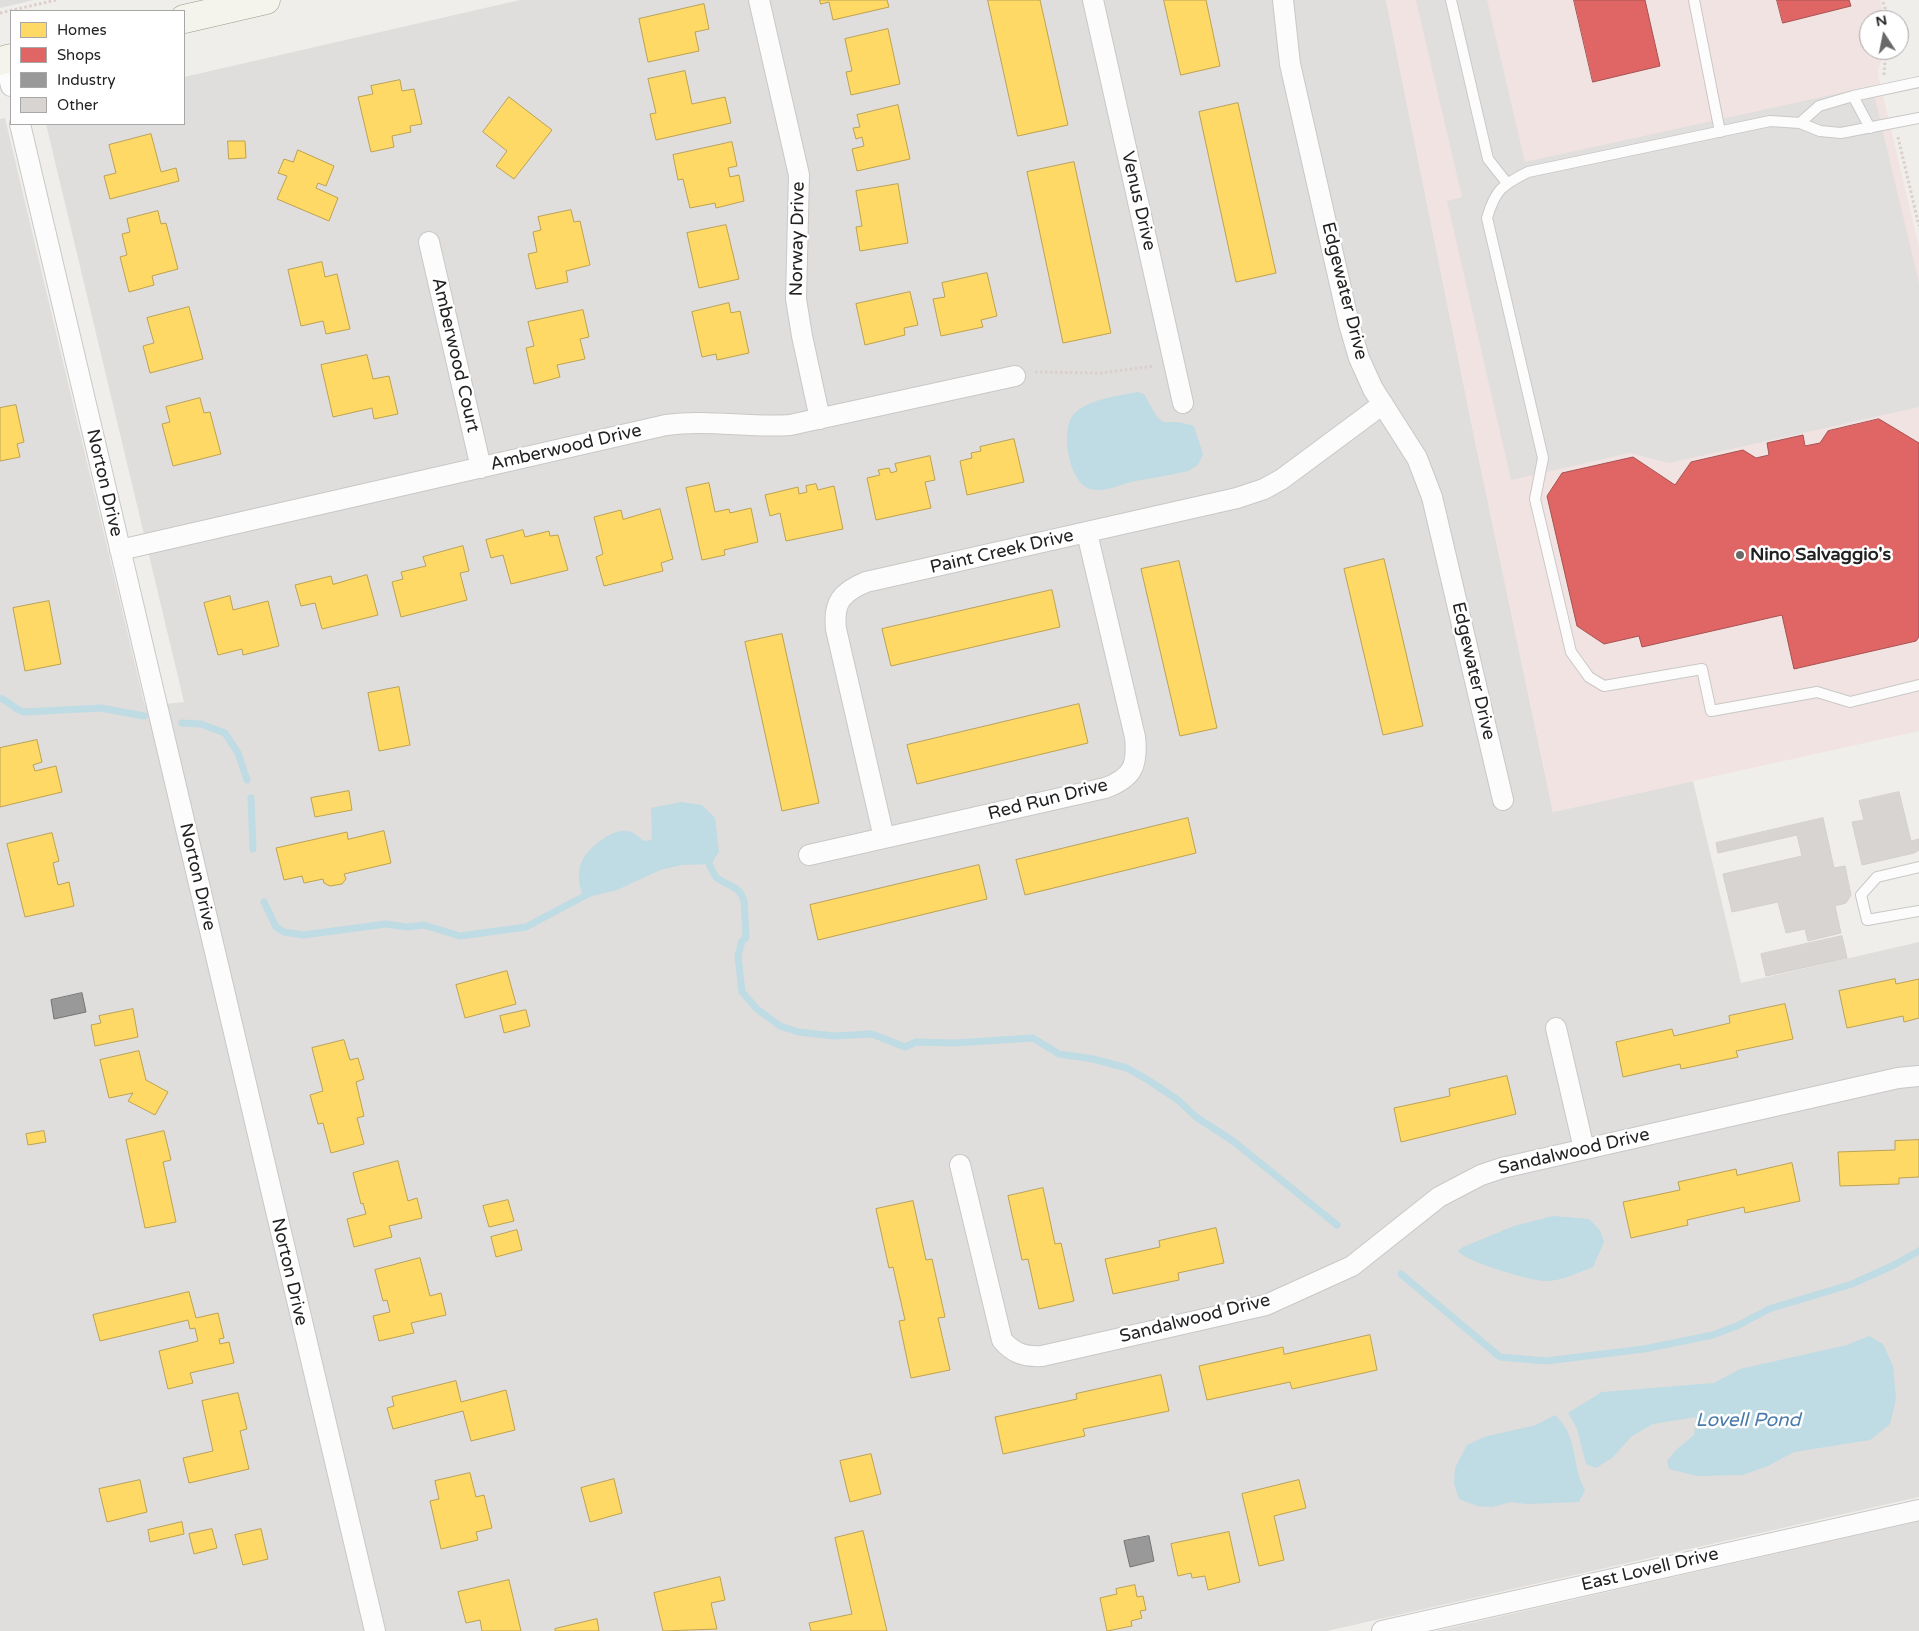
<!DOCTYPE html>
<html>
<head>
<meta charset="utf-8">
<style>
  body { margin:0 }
  #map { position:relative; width:1919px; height:1631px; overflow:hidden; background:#f0eeeb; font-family:"Varela Round",sans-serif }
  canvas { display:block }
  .legend { position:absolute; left:10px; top:10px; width:175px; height:115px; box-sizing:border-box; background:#fff; border:1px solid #a7a7a7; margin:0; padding:6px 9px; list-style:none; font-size:15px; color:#222 }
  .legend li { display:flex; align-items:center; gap:10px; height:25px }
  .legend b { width:25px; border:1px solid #a7a7a7 }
  .north { position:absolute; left:1859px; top:10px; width:50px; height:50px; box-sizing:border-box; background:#fff; border:1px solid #a7a7a7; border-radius:50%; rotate:349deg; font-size:14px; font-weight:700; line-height:20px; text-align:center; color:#222 }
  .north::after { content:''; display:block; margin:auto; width:18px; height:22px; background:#6a6968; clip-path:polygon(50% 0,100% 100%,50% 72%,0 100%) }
</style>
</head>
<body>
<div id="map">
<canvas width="1919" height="1631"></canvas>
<ul class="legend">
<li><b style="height:14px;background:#ffd966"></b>Homes</li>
<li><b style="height:14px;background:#e06666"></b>Shops</li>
<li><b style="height:14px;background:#999"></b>Industry</li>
<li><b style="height:14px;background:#d7d4d2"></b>Other</li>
</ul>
<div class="north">N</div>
</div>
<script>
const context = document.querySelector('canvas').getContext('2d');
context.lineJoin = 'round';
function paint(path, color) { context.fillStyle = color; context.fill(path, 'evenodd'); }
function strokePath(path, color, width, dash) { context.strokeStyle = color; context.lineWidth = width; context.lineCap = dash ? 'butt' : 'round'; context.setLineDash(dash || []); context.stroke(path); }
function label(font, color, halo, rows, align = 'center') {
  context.font = font + ' "Varela Round",sans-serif'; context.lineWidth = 5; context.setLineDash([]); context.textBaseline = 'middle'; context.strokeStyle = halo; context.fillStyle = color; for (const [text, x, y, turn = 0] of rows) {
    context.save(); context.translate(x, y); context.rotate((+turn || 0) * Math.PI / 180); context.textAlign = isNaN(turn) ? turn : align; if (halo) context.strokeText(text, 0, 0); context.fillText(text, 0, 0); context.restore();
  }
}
const residential = new Path2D(`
  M 0,0 L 34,0 L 0,8 Z
  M 520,0 L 1386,0 L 1472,426 L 1553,812 L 1693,781 L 1741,983 L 1919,942 L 1919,1497 L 1327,1631 L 0,1631 L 0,119 L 5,118 L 145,706 L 184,702 L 46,124 L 184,124 L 184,77 Z
  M 1919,1521 L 1919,1631 L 1436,1631 Z`);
const commercial = new Path2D(`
  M 1386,0 L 1880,0 L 1884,20 L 1869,20 L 1869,50 L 1885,50 L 1878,70 L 1879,79 L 1919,247 L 1919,731 L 1553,812 L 1472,426 Z`);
const parking = new Path2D(`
  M 1416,0 L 1487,0 L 1525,162 L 1872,86 L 1919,283 L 1919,407 L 1669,463 L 1630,453 L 1511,480 L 1447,201 L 1462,197 Z`);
const water = new Path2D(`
  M 1138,392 L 1144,394 L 1157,417 L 1163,422 L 1179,422 L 1194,426 L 1203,454 L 1198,465 L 1188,471 C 1171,475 1153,478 1135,481 C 1121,484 1105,493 1090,489 C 1069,483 1060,431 1073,415 C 1087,399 1118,396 1138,392 Z
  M 681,802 L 702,805 L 715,818 L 719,852 L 711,864 L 682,865 L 660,870 L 617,890 L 584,898 C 579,890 577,871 581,863 C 587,849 611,828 628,831 C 634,832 639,837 644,841 L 652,840 L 651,808 Z
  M 1553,1216 L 1589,1219 L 1600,1230 L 1604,1242 L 1593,1267 C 1577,1273 1562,1281 1545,1281 C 1531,1281 1464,1261 1458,1251 L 1463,1247 L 1514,1226 Z
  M 1869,1336 L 1883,1344 L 1893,1366 L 1896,1399 L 1890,1424 L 1870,1440 L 1794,1452 L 1768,1466 L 1742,1475 L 1697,1476 L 1669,1469 L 1667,1461 L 1676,1450 L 1694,1435 L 1696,1417 L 1653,1424 L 1632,1436 L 1612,1458 L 1596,1468 L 1586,1464 L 1577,1429 L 1568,1413 L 1602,1392 L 1714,1383 L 1740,1369 L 1847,1345 Z
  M 1555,1415 C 1580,1438 1570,1463 1585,1490 L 1579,1502 L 1526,1504 L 1511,1502 L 1492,1507 L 1477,1506 L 1459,1499 L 1454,1484 L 1455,1468 L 1467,1445 L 1484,1437 L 1536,1425 Z`);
const homes = new Path2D(`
  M 820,0 L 887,0 L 889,7 L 833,20 L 829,2 L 821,4 Z
  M 988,0 L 1040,0 L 1068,125 L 1018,136 Z
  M 1164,0 L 1206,0 L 1220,66 L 1181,75 Z
  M 704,4 L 709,29 L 695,32 L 699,51 L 648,62 L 639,19 Z
  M 888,29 L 900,84 L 851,95 L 846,72 L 852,71 L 845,39 Z
  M 685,71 L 692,104 L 725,97 L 731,123 L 656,140 L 650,114 L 656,113 L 648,79 Z
  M 400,80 L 402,91 L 414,89 L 422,124 L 410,126 L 411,132 L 392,136 L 394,147 L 371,152 L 358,97 L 373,94 L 371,86 Z
  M 509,97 L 552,130 L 514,179 L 496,166 L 507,151 L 483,132 Z
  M 1238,103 L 1276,273 L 1236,282 L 1199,112 Z
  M 898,105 L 910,159 L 857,171 L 852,149 L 864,146 L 862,137 L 856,139 L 853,128 L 860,127 L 857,115 Z
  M 151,134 L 161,172 L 176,168 L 179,181 L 110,199 L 104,176 L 116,173 L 109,145 Z
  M 228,141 L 245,141 L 246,158 L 229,159 Z
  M 732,142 L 737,166 L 728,168 L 730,177 L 739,175 L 744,201 L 716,208 L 715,203 L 690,208 L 683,179 L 678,180 L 673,155 Z
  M 298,150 L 334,166 L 326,186 L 318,183 L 316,188 L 338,198 L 329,221 L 277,199 L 287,176 L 278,173 L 284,159 L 293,162 Z
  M 1074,162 L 1111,333 L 1063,343 L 1027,172 Z
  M 898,184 L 908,243 L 860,251 L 856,227 L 862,226 L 856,191 Z
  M 571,210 L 574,222 L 580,221 L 590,265 L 566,271 L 568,282 L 536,289 L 528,254 L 537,252 L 533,232 L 541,230 L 538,217 Z
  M 158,211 L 161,224 L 166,223 L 178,269 L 152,276 L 154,285 L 129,292 L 120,257 L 127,255 L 122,234 L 130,232 L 127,219 Z
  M 726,225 L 739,279 L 699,288 L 687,233 Z
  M 322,262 L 325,277 L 337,274 L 350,329 L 326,334 L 323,321 L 301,326 L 288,270 Z
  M 987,273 L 997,316 L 981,320 L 983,327 L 941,336 L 933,299 L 945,297 L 942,283 Z
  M 910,292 L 918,325 L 904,328 L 905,335 L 865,345 L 856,304 Z
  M 729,303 L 731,313 L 740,311 L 749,353 L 717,360 L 716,354 L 702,357 L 692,312 Z
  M 189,307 L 203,359 L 150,373 L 143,346 L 154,343 L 147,318 Z
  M 583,310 L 589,337 L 580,339 L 585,359 L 557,365 L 560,377 L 534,384 L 526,348 L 534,346 L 528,322 Z
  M 367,355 L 373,379 L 389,376 L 398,414 L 374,419 L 372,408 L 333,417 L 321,365 Z
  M 200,398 L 204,413 L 210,412 L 221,454 L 173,466 L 162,424 L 170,422 L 166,407 Z
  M 16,405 L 24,442 L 17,444 L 20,457 L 0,461 L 0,408 Z
  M 1014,439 L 1024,482 L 967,495 L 960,461 L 972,458 L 971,453 L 981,451 L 980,447 Z
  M 930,456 L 935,480 L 925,482 L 931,508 L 876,520 L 867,478 L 880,475 L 878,470 L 889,468 L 891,473 L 897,471 L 895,464 Z
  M 709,483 L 715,512 L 729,509 L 730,513 L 751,508 L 758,542 L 724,550 L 725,555 L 702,560 L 686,488 Z
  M 816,484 L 818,490 L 834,486 L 843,529 L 786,541 L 780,513 L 770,516 L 765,495 L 798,487 L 799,494 L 807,492 L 806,486 Z
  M 660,509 L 673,559 L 661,563 L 663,571 L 604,586 L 596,557 L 603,554 L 594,517 L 621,510 L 623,519 Z
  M 523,530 L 525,537 L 549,531 L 550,536 L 558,535 L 568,570 L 511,584 L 503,555 L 491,558 L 486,540 Z
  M 463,546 L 469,571 L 460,573 L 467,600 L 401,617 L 392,582 L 403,579 L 401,572 L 426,566 L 423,557 Z
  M 1384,559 L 1423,726 L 1383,735 L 1344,569 Z
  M 1179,561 L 1217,728 L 1180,736 L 1141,569 Z
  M 367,575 L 378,615 L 322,629 L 315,603 L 301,606 L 295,585 L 331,576 L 333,584 Z
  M 1052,590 L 1060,627 L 891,666 L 882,629 Z
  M 230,596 L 233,610 L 268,601 L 279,646 L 243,655 L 242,649 L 218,655 L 204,603 Z
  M 49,601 L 61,664 L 25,671 L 13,608 Z
  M 782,634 L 819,803 L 782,811 L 745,642 Z
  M 399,687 L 410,745 L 379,751 L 368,693 Z
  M 1079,704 L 1088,743 L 917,784 L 907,745 Z
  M 37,740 L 42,762 L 33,765 L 35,771 L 56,766 L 62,792 L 0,807 L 0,748 Z
  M 349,791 L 352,810 L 315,817 L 311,798 Z
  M 1188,818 L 1196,853 L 1025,895 L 1016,860 Z
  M 384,831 L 391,863 L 344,874 L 346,879 L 342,884 L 330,886 L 324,883 L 323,879 L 304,883 L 302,876 L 284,880 L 276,848 L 347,832 L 348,839 Z
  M 52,833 L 59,861 L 53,863 L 58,885 L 69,882 L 74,906 L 25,917 L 7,844 Z
  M 979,865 L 987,899 L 818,940 L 810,905 Z
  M 507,971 L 516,1004 L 465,1018 L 456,985 Z
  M 1895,979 L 1896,984 L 1919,979 L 1919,1018 L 1904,1022 L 1903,1016 L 1847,1028 L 1839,991 Z
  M 1785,1004 L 1793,1039 L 1736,1051 L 1738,1057 L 1681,1069 L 1680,1064 L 1623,1077 L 1616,1042 L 1672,1029 L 1674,1036 L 1730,1023 L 1729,1016 Z
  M 133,1009 L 138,1037 L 95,1046 L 91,1025 L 101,1023 L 99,1016 Z
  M 526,1010 L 530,1026 L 504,1033 L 500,1016 Z
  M 344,1040 L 350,1060 L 358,1058 L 364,1079 L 356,1082 L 364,1116 L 357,1118 L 364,1144 L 331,1153 L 323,1123 L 318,1124 L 310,1095 L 323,1091 L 312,1048 Z
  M 139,1051 L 146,1080 L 168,1092 L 155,1115 L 128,1101 L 133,1093 L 109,1098 L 100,1060 Z
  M 1507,1076 L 1516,1114 L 1401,1142 L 1394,1108 L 1450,1096 L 1449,1089 Z
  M 44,1131 L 46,1142 L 28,1145 L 26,1134 Z
  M 164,1131 L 171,1160 L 163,1162 L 176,1222 L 145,1228 L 126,1140 Z
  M 1919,1140 L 1919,1177 L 1899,1178 L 1899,1184 L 1840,1186 L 1838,1152 L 1895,1150 L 1895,1141 Z
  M 398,1161 L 408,1201 L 417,1198 L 422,1218 L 389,1226 L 392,1237 L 354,1247 L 347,1219 L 366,1214 L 363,1203 L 361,1204 L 353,1173 Z
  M 1792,1163 L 1800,1201 L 1745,1213 L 1744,1207 L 1687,1220 L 1688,1225 L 1631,1238 L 1623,1202 L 1680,1190 L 1678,1182 L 1736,1169 L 1737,1175 Z
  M 1043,1188 L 1055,1244 L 1061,1243 L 1074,1301 L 1039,1309 L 1028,1259 L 1022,1260 L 1008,1196 Z
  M 508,1200 L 514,1221 L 489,1227 L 483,1206 Z
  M 913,1201 L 926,1260 L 932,1259 L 945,1317 L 938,1318 L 950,1370 L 911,1378 L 899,1321 L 905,1320 L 893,1267 L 889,1268 L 876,1209 Z
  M 1216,1228 L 1224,1263 L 1178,1273 L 1179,1280 L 1113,1294 L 1105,1259 L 1160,1247 L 1159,1241 Z
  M 517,1230 L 522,1250 L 496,1257 L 491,1237 Z
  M 420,1258 L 430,1296 L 441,1293 L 446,1315 L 411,1323 L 414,1333 L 379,1341 L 373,1316 L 390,1312 L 387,1300 L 383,1301 L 375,1270 Z
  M 189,1292 L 196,1318 L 218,1313 L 224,1338 L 219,1339 L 220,1344 L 229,1342 L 234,1363 L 190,1373 L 193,1383 L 168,1389 L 159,1351 L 198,1341 L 195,1328 L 190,1329 L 188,1320 L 100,1341 L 93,1315 Z
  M 1370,1335 L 1377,1370 L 1292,1389 L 1290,1382 L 1207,1400 L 1199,1366 L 1283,1347 L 1284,1354 Z
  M 1161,1375 L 1169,1411 L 1083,1429 L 1085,1436 L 1003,1454 L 995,1417 L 1077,1399 L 1076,1394 Z
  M 456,1381 L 461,1402 L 506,1390 L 515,1430 L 471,1441 L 463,1411 L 393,1429 L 387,1408 L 394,1406 L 392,1397 Z
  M 238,1393 L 247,1429 L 240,1431 L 249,1469 L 189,1483 L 183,1458 L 213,1451 L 202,1401 Z
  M 871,1454 L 881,1494 L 850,1502 L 840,1461 Z
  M 470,1473 L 476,1497 L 484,1495 L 492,1528 L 476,1532 L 478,1540 L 441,1549 L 430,1501 L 439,1499 L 435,1481 Z
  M 614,1479 L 622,1513 L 590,1522 L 581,1488 Z
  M 140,1480 L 147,1512 L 107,1522 L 99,1489 Z
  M 1299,1480 L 1306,1508 L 1274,1516 L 1284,1560 L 1259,1566 L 1242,1494 Z
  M 182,1522 L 184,1534 L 150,1542 L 148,1530 Z
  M 212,1529 L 217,1548 L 194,1554 L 189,1534 Z
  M 261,1529 L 268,1559 L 243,1565 L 235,1535 Z
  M 863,1531 L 887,1631 L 811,1631 L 809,1623 L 852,1614 L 835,1538 Z
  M 1229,1532 L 1240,1582 L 1208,1590 L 1205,1576 L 1192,1578 L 1191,1573 L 1178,1576 L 1171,1544 Z
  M 720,1577 L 725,1600 L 711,1603 L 717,1629 L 663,1631 L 654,1593 Z
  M 509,1580 L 521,1631 L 482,1631 L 480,1620 L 466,1623 L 458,1592 Z
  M 1135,1585 L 1137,1597 L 1143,1596 L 1146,1610 L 1140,1611 L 1142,1618 L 1131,1621 L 1132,1626 L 1107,1631 L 1100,1598 L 1117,1594 L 1116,1589 Z
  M 597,1619 L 599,1631 L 555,1631 L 555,1629 Z`);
const shops = new Path2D(`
  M 1574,0 L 1645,0 L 1660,66 L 1593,82 Z
  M 1777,0 L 1849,0 L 1851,6 L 1783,23 Z
  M 1879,419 L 1919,443 L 1919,637 L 1916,641 L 1794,669 L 1782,615 L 1642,647 L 1639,636 L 1604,644 L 1577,626 L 1547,496 L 1562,473 L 1633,457 L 1675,485 L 1691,462 L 1743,450 L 1756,458 L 1769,455 L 1767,443 L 1803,435 L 1805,446 L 1820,443 L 1828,431 Z`);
const industry = new Path2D(`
  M 82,993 L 86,1012 L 54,1019 L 51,1000 Z
  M 1149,1536 L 1154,1561 L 1130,1567 L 1124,1541 Z`);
const stream = new Path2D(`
  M 0,698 C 10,701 14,710 24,712 L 101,708 L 144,716
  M 182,723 L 201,724 L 225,733 L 238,753 L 247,780
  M 251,798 L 253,849
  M 706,857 C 709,862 713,875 717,878 C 728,886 740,886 744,901 L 746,938 L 742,941 L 738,956 L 742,992 L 757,1009 L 780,1026 L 798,1032 L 834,1036 L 872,1034 L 905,1047 L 916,1042 L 954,1043 L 1033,1038 L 1059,1054 L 1093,1059 L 1127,1068 L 1148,1080 L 1178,1100 L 1196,1117 L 1233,1141 L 1337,1225
  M 264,902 L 276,927 L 284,932 L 303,935 L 386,924 L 407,927 L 424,925 L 460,936 L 526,927 L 590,893
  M 1401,1274 L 1500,1357 L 1546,1361 L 1644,1349 L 1713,1335 L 1739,1325 L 1769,1309 L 1852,1284 L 1894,1265 L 1919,1251`);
const building = new Path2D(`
  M 1899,792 L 1911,841 L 1919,839 L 1919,850 L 1914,853 L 1862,865 L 1852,822 L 1864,820 L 1859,801 Z
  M 1823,818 L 1834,868 L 1845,866 L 1851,895 L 1846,903 L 1835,906 L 1841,933 L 1808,941 L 1805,929 L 1786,933 L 1778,902 L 1732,912 L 1723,874 L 1802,856 L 1797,835 L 1718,853 L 1716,843 Z
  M 1842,936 L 1847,958 L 1766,976 L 1761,954 Z`);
const path = new Path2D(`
  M 1883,2 L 1889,20
  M 0,13 L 56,0
  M 1884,75 L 1885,60 L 1890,50
  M 1898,137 L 1919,226
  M 1035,372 L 1102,373 L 1154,366`);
const lane = new Path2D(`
  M 1451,0 L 1488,159 L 1507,183
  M 1694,0 L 1720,132
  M 1853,96 L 1870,128
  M 1919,118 L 1841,133 L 1820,131 L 1800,123 L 1770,121 L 1528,172 C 1502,185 1495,190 1487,218 L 1543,458 L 1535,499 L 1571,652 L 1589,677 L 1604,686 L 1702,669 L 1711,711 L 1817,692 L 1850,702 L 1919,685
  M 1800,123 L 1819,106 L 1853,96 L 1919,82
  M 1919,867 L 1877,877 L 1861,895 L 1867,920 L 1919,911`);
const street = new Path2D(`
  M 759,0 L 799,175 L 796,299 L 802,336 L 820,419
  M 1093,0 L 1183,403
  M 1283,0 L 1290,64 L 1349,324 L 1359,358 L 1373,389 L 1417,458 L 1432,497 L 1503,800
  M 5,60 L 11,86
  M 20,124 L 375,1631
  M 429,242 L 481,468
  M 120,550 L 666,425 C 708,419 748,428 790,425 L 1015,376
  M 884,838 L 836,629 C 833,602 842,592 866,582 L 1237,498 L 1264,489 L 1282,479 L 1383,404
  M 809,855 L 1105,788 C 1133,778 1138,765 1135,737 L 1087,533
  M 1556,1028 L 1584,1149
  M 960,1165 L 1002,1340 C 1013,1353 1024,1357 1042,1356 L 1266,1305 L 1352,1266 L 1439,1197 L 1481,1175 L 1502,1168 L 1898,1078 L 1919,1076
  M 1382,1631 L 1919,1510`);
const secondary = new Path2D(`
  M 184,19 L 266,0
  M 0,61 L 11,58`);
const markers = [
  [1740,555,5,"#6a6968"]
];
const streetNames = [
  ["Venus Drive",1138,201,77],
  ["Norway Drive",798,239,-89],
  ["Edgewater Drive",1344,291,76],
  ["Amberwood Court",455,355,77],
  ["Amberwood Drive",566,448,-13],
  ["Norton Drive",104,483,77],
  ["Paint Creek Drive",1002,552,-13],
  ["Edgewater Drive",1473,671,77],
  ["Red Run Drive",1048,800,-14],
  ["Norton Drive",197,877,77],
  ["Sandalwood Drive",1574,1152,-13],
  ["Norton Drive",289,1272,77],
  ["Sandalwood Drive",1195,1319,-14],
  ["East Lovell Drive",1650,1570,-13]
];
const poiNames = [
  ["Nino Salvaggio's",1750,555]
];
const waterNames = [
  ["Lovell Pond",1748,1421]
];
paint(residential, '#dfdedc');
paint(commercial, '#f1e3e1');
paint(parking, '#e0dfde');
paint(water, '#bfdbe3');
paint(homes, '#ffd966');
strokePath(homes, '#bda252', 1);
paint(shops, '#e06666');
strokePath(shops, '#a75252', 1);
paint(industry, '#999');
strokePath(industry, '#757575', 1);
strokePath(stream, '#bfdbe3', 7);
paint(building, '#d7d4d2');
strokePath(building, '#d3d0cc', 1);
strokePath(lane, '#c9c8c7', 12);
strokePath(street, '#c9c8c7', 22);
strokePath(secondary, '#999a82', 29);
strokePath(path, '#dccecd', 3, [2.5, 2.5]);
strokePath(lane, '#fdfcfc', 10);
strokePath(street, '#fdfcfc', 20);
strokePath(secondary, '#f4f4ed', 28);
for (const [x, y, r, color] of markers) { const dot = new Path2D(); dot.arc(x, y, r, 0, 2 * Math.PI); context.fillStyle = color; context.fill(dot); strokePath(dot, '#fff', 2); }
label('18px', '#222', '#fff', streetNames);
label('bold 18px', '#222', '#fff', poiNames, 'left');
label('italic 19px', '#4a7aab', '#fff', waterNames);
</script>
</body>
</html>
